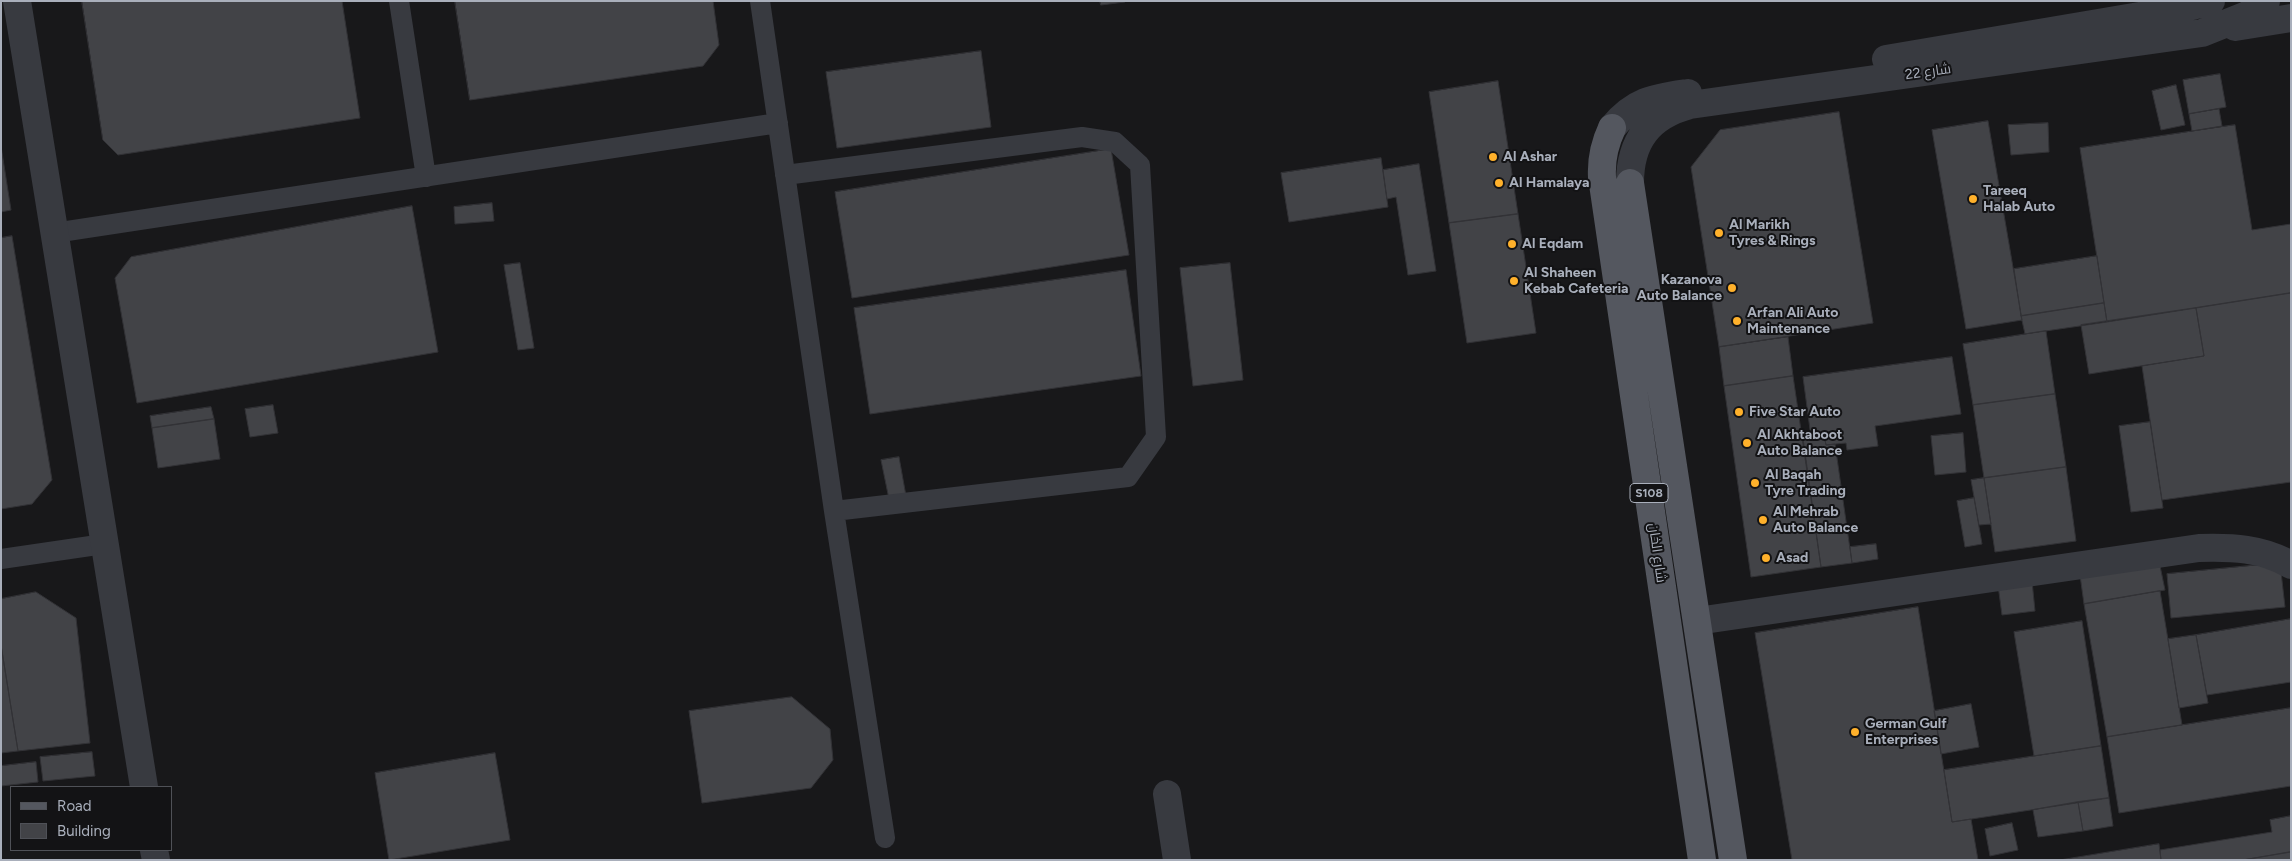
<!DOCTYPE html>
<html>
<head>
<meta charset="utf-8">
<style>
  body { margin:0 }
  #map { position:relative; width:2292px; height:861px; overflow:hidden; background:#18181a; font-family:Figtree,sans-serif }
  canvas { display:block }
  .frame { position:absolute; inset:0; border:2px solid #a9afbb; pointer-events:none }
  .legend { position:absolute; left:10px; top:786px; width:162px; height:65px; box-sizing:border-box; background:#131315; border:1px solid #4f5157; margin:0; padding:6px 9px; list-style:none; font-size:15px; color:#a9afbb }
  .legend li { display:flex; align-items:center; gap:10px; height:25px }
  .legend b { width:25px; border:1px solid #4f5157 }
</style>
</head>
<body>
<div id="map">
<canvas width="2292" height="861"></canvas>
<div class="frame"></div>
<ul class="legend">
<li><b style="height:6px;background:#54575f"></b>Road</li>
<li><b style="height:14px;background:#424347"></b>Building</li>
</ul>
</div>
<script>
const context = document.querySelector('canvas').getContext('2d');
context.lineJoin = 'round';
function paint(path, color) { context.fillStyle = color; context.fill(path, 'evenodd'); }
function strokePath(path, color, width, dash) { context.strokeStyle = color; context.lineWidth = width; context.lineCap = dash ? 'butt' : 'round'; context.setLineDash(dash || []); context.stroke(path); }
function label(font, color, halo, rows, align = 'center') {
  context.font = font + ' Figtree,Cairo,sans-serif'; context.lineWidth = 4; context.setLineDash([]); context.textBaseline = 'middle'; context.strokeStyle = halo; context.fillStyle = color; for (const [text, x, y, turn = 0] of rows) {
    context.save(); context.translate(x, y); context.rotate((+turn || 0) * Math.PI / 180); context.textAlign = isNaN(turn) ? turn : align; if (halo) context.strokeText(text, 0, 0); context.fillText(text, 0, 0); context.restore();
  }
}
const building = new Path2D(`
  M 82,1 L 342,1 L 360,118 L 118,155 L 103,140 Z
  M 455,1 L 713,1 L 719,45 L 703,66 L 470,100 Z
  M 1100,1 L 1125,1 L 1125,2 L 1101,5 Z
  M 981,51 L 991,127 L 837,148 L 826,72 Z
  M 2220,74 L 2226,107 L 2189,114 L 2183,80 Z
  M 1498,81 L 1518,214 L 1449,223 L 1429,92 Z
  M 2176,85 L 2185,125 L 2161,130 L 2152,91 Z
  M 2219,109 L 2222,126 L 2192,131 L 2189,114 Z
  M 1839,112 L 1873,323 L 1719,347 L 1691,167 L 1720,130 Z
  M 1988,121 L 2022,320 L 1966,329 L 1932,130 Z
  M 2048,123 L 2049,152 L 2011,155 L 2008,125 Z
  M 2235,125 L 2252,230 L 2291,224 L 2291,293 L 2107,322 L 2080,148 Z
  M 1,146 L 11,210 L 1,212 Z
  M 1111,149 L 1129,255 L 852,298 L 835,192 Z
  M 1381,158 L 1388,207 L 1289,222 L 1281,173 Z
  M 1419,164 L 1436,271 L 1408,275 L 1396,197 L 1387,199 L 1383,170 Z
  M 492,203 L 494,221 L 455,224 L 454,207 Z
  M 412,206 L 438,352 L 137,403 L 115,278 L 131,257 Z
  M 1518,214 L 1536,333 L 1467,343 L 1449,223 Z
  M 12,236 L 52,480 L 32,504 L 1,509 L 1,238 Z
  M 2097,256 L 2104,303 L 2021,316 L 2014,269 Z
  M 520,263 L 534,348 L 518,350 L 504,265 Z
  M 1230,263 L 1243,380 L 1193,386 L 1180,268 Z
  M 1126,270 L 1141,376 L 870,414 L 854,308 Z
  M 2291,293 L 2291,482 L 2162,500 L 2142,366 L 2204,356 L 2196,308 Z
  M 2104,303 L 2107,322 L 2025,334 L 2021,316 Z
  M 2196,308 L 2204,356 L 2089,374 L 2081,325 Z
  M 2046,331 L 2055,394 L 1973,405 L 1963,344 Z
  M 1788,337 L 1793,376 L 1724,386 L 1719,347 Z
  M 1952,357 L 1961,414 L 1875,426 L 1878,446 L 1847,450 L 1846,443 L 1826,445 L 1824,435 L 1811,437 L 1803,377 Z
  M 1793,376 L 1821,567 L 1751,577 L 1724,386 Z
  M 2055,394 L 2066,467 L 1984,478 L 1973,405 Z
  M 273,405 L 278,433 L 250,437 L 245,409 Z
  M 211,407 L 214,419 L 152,428 L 150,416 Z
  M 214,419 L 220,459 L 158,468 L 152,428 Z
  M 2150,422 L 2163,508 L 2131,512 L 2119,426 Z
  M 1963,433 L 1966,472 L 1935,475 L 1931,436 Z
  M 1824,435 L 1826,445 L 1835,444 L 1852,563 L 1821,567 L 1803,438 Z
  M 899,457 L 906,496 L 889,499 L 881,460 Z
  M 2066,467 L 2076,541 L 1995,552 L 1984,478 Z
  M 1984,478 L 1991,524 L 1979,525 L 1971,480 Z
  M 1974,498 L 1982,544 L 1965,547 L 1957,501 Z
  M 1876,544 L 1878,559 L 1852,563 L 1850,547 Z
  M 2159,561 L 2165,590 L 2084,604 L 2080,575 Z
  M 2280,563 L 2285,607 L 2171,618 L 2167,574 Z
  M 2032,581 L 2035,611 L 2002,615 L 1998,585 Z
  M 2160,591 L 2182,725 L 2107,737 L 2084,604 Z
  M 36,592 L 76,618 L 90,743 L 18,751 L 1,645 L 1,599 Z
  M 1918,607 L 1952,822 L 1971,819 L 1978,860 L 1792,860 L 1755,633 Z
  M 2291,619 L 2291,682 L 2207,695 L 2196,635 Z
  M 2082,621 L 2101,746 L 2034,756 L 2014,632 Z
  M 2196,635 L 2208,703 L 2179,708 L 2168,639 Z
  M 1,645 L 18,751 L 1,753 Z
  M 792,697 L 830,729 L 833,760 L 811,788 L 702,803 L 689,711 Z
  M 1971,704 L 1979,747 L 1941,754 L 1934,711 Z
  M 2291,708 L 2291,786 L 2119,813 L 2107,737 Z
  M 2101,746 L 2109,798 L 1952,822 L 1944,770 Z
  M 92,752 L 95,776 L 43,781 L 40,757 Z
  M 495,753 L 510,840 L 389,860 L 375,773 Z
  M 36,762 L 38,782 L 1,786 L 1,766 Z
  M 2109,798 L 2113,826 L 2083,831 L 2078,802 Z
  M 2078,802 L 2083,831 L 2038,837 L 2033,810 Z
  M 2291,816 L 2291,852 L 2243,860 L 2161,860 L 2160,850 L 2272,832 L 2270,820 Z
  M 2012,823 L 2018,850 L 1990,856 L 1985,829 Z
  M 2159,844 L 2161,860 L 2060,860 Z
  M 2291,852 L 2291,860 L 2243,860 Z`);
const service = new Path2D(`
  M 399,1 L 426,177
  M 760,1 L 834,511 L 885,838
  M 785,175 L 1082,137 L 1115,142 L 1140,165 L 1156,437 L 1128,477 L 834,511
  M 54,233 L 778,123
  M 1,559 L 104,544`);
const minor = new Path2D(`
  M 1697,621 L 2199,548 C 2232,547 2262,548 2291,565
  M 1167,794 L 1177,860`);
const tertiary = new Path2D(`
  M 17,1 L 144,787
  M 2235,27 L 2291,18
  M 1886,59 L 2181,9 L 2211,1
  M 1612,128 C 1635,100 1654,98 1688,93
  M 1630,183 C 1630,141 1649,116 1690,105 L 2202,33 L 2247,15 L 2266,1
  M 154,850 L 156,860`);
const primary = new Path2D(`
  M 1612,128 C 1604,145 1601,159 1602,177 L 1702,860
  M 1630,183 L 1733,860`);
const markers = [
  [1493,157,5,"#ffb12b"],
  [1499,183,5,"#ffb12b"],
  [1973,199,5,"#ffb12b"],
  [1719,233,5,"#ffb12b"],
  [1512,244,5,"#ffb12b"],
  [1514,281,5,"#ffb12b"],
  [1732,288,5,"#ffb12b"],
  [1737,321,5,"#ffb12b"],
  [1739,412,5,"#ffb12b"],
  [1747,443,5,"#ffb12b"],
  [1755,483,5,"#ffb12b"],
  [1763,520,5,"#ffb12b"],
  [1766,558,5,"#ffb12b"],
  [1855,732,5,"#ffb12b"]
];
const shields = [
  [1649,493,38]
];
const shieldNames = [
  ["S108",1649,493]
];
const streetNames = [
  ["شارع 22",1928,72,-8],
  ["شارع الخان",1657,553,82]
];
const poiNames = [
  ["Al Ashar",1503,157],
  ["Al Hamalaya",1509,183],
  ["Tareeq",1983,191],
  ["Halab Auto",1983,207],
  ["Al Marikh",1729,225],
  ["Tyres & Rings",1729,241],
  ["Al Eqdam",1522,244],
  ["Al Shaheen",1524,273],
  ["Kebab Cafeteria",1524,289],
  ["Kazanova",1722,280,"right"],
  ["Auto Balance",1722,296,"right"],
  ["Arfan Ali Auto",1747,313],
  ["Maintenance",1747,329],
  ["Five Star Auto",1749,412],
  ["Al Akhtaboot",1757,435],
  ["Auto Balance",1757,451],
  ["Al Baqah",1765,475],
  ["Tyre Trading",1765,491],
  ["Al Mehrab",1773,512],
  ["Auto Balance",1773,528],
  ["Asad",1776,558],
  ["German Gulf",1865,724],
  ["Enterprises",1865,740]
];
paint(building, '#424347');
strokePath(building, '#323236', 1);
strokePath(service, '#383a40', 20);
strokePath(minor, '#383a40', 28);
strokePath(tertiary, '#383a40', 28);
strokePath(primary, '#54575f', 28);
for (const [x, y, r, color] of markers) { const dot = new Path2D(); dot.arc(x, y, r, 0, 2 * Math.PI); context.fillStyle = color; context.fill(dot); strokePath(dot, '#131315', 2); }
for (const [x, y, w] of shields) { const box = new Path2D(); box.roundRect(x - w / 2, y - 9.5, w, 19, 4); context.fillStyle = '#131315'; context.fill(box); strokePath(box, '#a9afbb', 1); }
label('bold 12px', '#a9afbb', null, shieldNames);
label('14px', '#a9afbb', '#131315', streetNames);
label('bold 14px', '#a9afbb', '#131315', poiNames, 'left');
</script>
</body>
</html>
